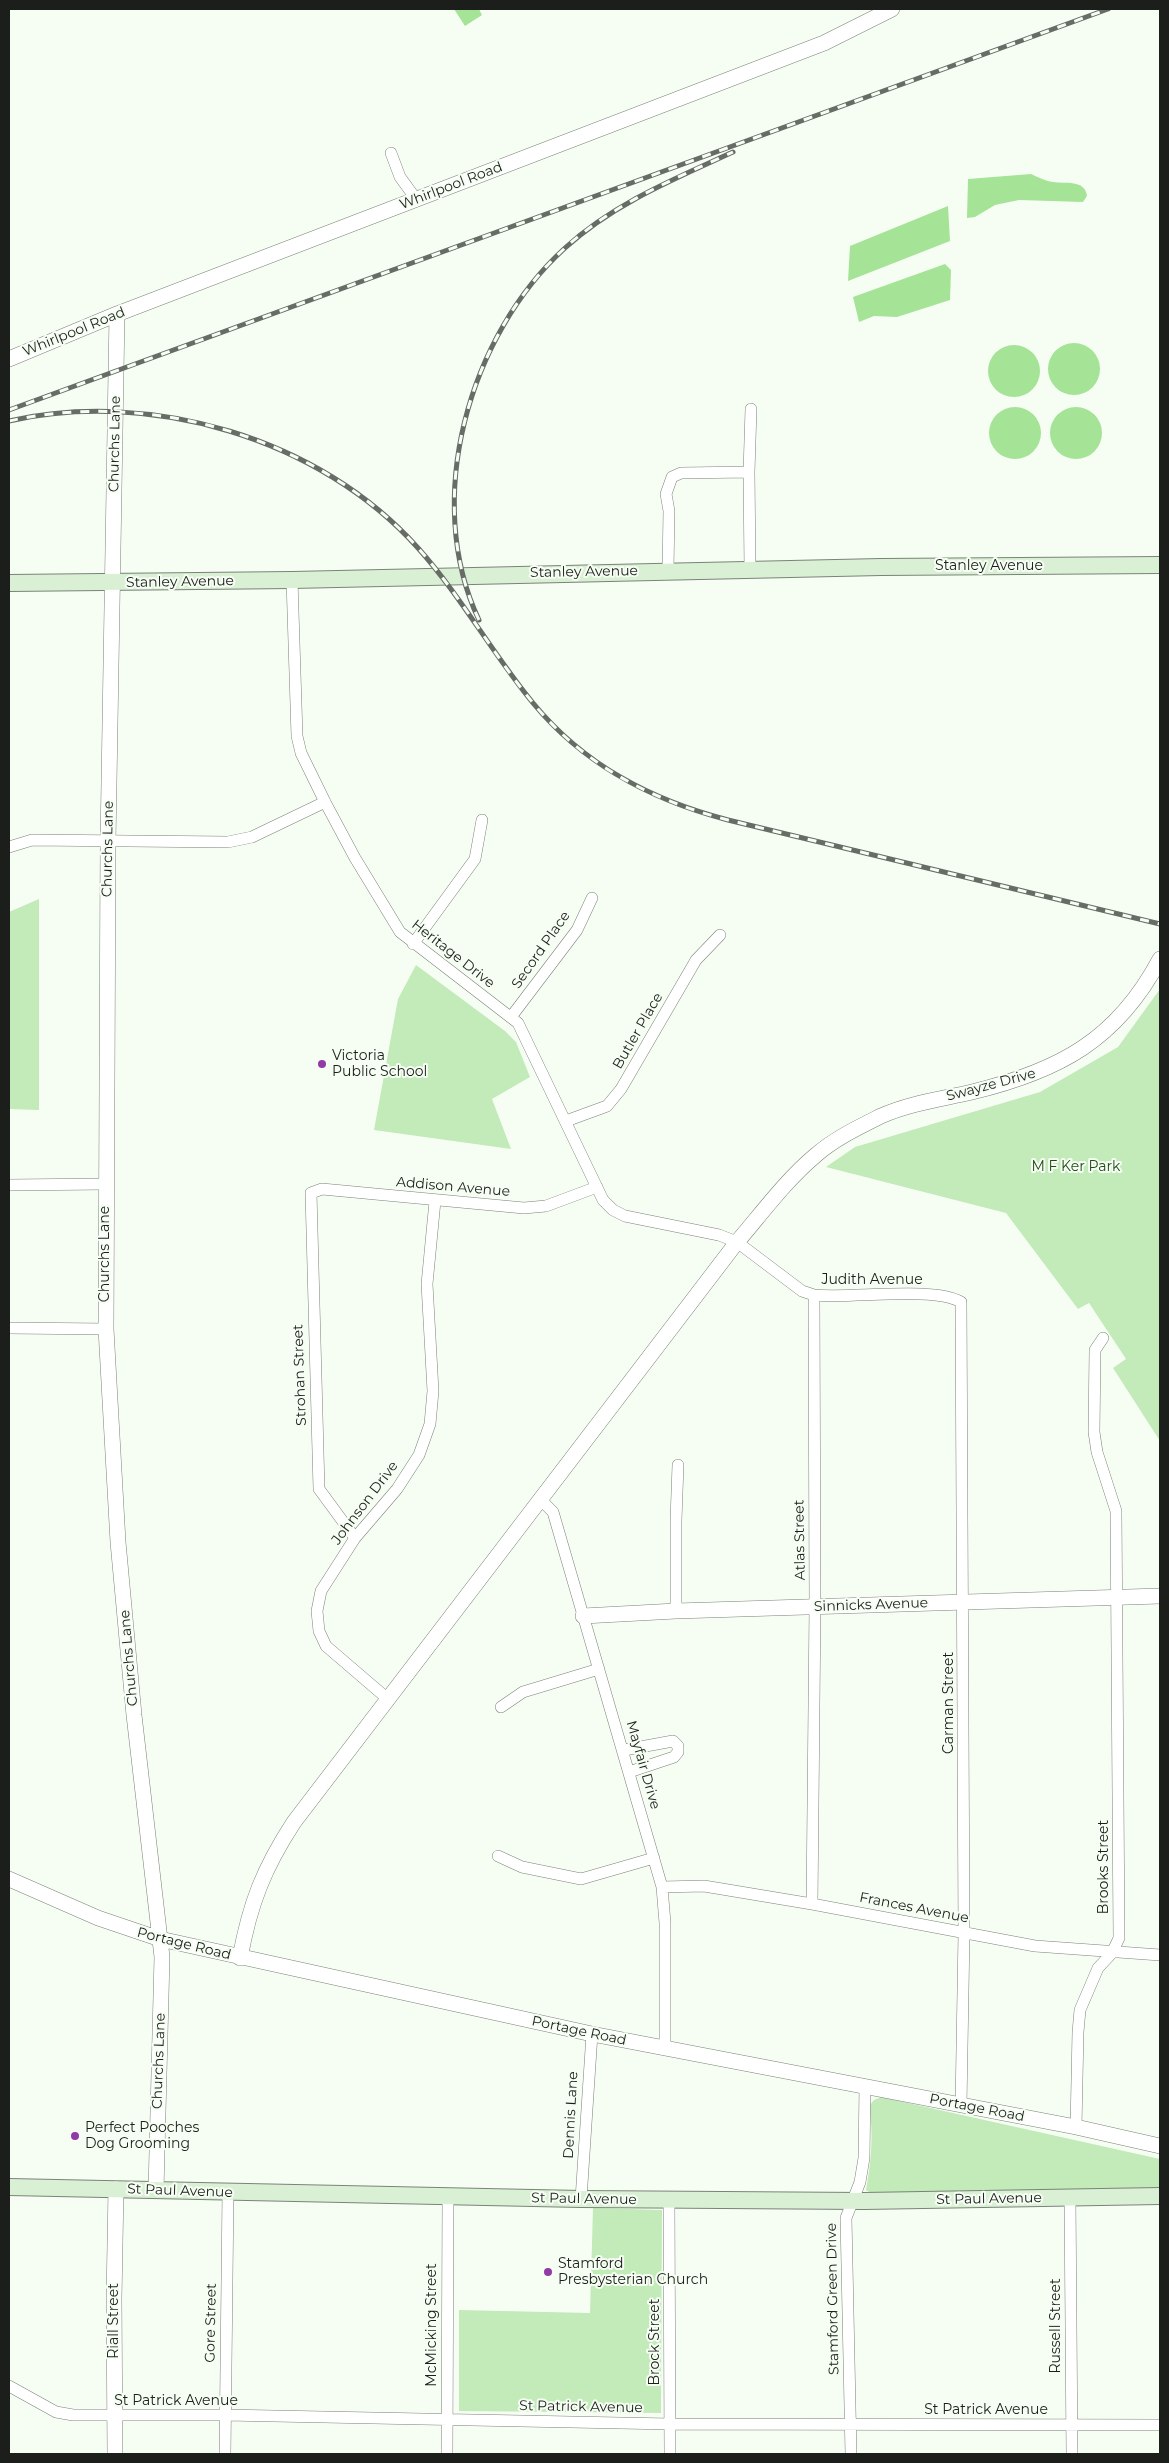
<!DOCTYPE html>
<html>
<head>
<meta charset="utf-8">
<style>
  body { margin:0 }
  #map { position:relative; width:1169px; height:2463px; overflow:hidden; background:#f6fef4; font-family:Montserrat,sans-serif }
  canvas { display:block }
  .frame { position:absolute; inset:0; border:10px solid #1b1e1a; pointer-events:none }
</style>
</head>
<body>
<div id="map">
<canvas width="1169" height="2463"></canvas>
<div class="frame"></div>
</div>
<script>
const context = document.querySelector('canvas').getContext('2d');
context.lineJoin = 'round';
function paint(path, color) { context.fillStyle = color; context.fill(path, 'evenodd'); }
function strokePath(path, color, width, dash) { context.strokeStyle = color; context.lineWidth = width; context.lineCap = dash ? 'butt' : 'round'; context.setLineDash(dash || []); context.stroke(path); }
function label(font, color, halo, rows, align = 'center') {
  context.font = font + ' Montserrat,sans-serif'; context.lineWidth = 4; context.setLineDash([]); context.textBaseline = 'middle'; context.strokeStyle = halo; context.fillStyle = color; for (const [text, x, y, turn = 0] of rows) {
    context.save(); context.translate(x, y); context.rotate((+turn || 0) * Math.PI / 180); context.textAlign = isNaN(turn) ? turn : align; if (halo) context.strokeText(text, 0, 0); context.fillText(text, 0, 0); context.restore();
  }
}
const green = new Path2D(`
  M 39,899 L 39,1110 L 9,1109 L 9,912 Z
  M 416,965 L 505,1031 L 516,1042 L 530,1077 L 492,1099 L 511,1149 L 374,1130 L 398,999 Z
  M 1160,989 L 1160,1441 L 1113,1368 L 1126,1359 L 1089,1303 L 1078,1309 L 1006,1213 L 826,1167 L 855,1147 L 1040,1092 L 1118,1047 Z
  M 881,2097 L 1160,2159 L 1160,2189 L 872,2194 L 866,2190 C 871,2163 874,2134 869,2106 L 874,2100 Z
  M 593,2208 L 662,2210 L 661,2413 L 459,2411 L 459,2310 L 590,2313 Z`);
const water = new Path2D(`
  M 454,9 L 479,9 L 482,15 L 465,26 Z
  M 1031,174 C 1038,177 1045,181 1053,182 C 1065,184 1085,179 1087,196 L 1083,202 L 1019,200 L 995,205 L 975,217 L 967,218 L 968,179 Z
  M 948,206 L 950,241 L 848,281 L 850,246 Z
  M 945,264 L 951,270 L 950,300 L 897,317 L 874,316 L 859,322 L 853,297 Z
  M1048 369a26 26 0 1 1 52 0a26 26 0 1 1-52 0Z
  M988 371a26 26 0 1 1 52 0a26 26 0 1 1-52 0Z
  M989 433a26 26 0 1 1 52 0a26 26 0 1 1-52 0Z
  M1050 433a26 26 0 1 1 52 0a26 26 0 1 1-52 0Z`);
const minor = new Path2D(`
  M 391,153 L 400,177 L 416,199
  M 750,569 L 749,472 L 751,409
  M 668,570 L 669,511 L 666,494 L 672,477 L 681,473 L 749,472
  M 292,580 L 297,736 L 301,753 L 325,802 L 355,858 L 400,932 L 518,1023 L 603,1200 L 613,1210 L 625,1216 L 719,1235 L 737,1242 L 802,1291 L 814,1295 C 851,1299 933,1286 961,1302 L 964,1934 L 961,2105
  M 9,847 L 32,840 L 228,842 L 252,837 L 325,802
  M 413,944 L 475,859 L 482,820
  M 511,1017 L 577,930 L 592,898
  M 566,1121 L 607,1106 L 621,1089 L 696,960 L 720,935
  M 9,1185 L 105,1184
  M 9,1328 L 106,1329
  M 541,1500 L 553,1512 L 662,1887 L 665,1923 L 665,2048
  M 355,1538 L 319,1489 L 311,1193 L 322,1189 L 524,1208 L 546,1206 L 597,1187
  M 676,1611 L 676,1520 L 678,1465
  M 389,1700 L 326,1646 L 319,1631 L 317,1611 L 321,1591 L 355,1538 L 397,1489 L 419,1455 L 430,1424 L 433,1391 L 427,1284 L 435,1201
  M 501,1707 L 523,1692 L 599,1669
  M 624,1750 L 673,1741 L 678,1746 L 678,1752 L 674,1757 L 629,1772
  M 498,1856 L 522,1867 L 581,1879 L 654,1858
  M 662,1887 L 704,1886 L 812,1904 L 1035,1946 L 1160,1955
  M 812,1904 L 815,1606 L 814,1295
  M 1076,2127 L 1078,2032 L 1080,2010 L 1098,1968 L 1112,1953 L 1119,1938 L 1116,1511 L 1097,1452 L 1094,1432 L 1095,1350 L 1103,1338
  M 1070,2198 L 1072,2454
  M 581,2199 L 592,2034
  M 669,2200 L 670,2454
  M 9,2386 L 56,2412 L 73,2415 L 225,2415 L 670,2424 L 1160,2425
  M 225,2454 L 228,2192
  M 447,2454 L 448,2197
  M 851,2454 L 846,2218 L 860,2182 L 864,2158 L 865,2086`);
const tertiary = new Path2D(`
  M 117,314 L 108,841 L 106,1329 L 118,1542 L 134,1715 L 162,1957 L 156,2190
  M 9,359 L 117,314 L 824,43 L 892,9
  M 583,1616 L 676,1611 L 1160,1596
  M 9,1879 L 98,1918 L 160,1939 L 592,2034 L 1076,2127 L 1160,2146
  M 240,1958 C 250,1903 264,1868 294,1822 L 737,1242 C 762,1213 786,1180 816,1155 C 834,1139 859,1127 881,1116 C 910,1103 942,1099 972,1092 C 1059,1071 1117,1040 1160,959
  M 115,2454 L 114,2299 L 116,2189`);
const secondary = new Path2D(`
  M 9,583 L 292,580 L 881,567 L 1160,565
  M 9,2187 L 581,2199 L 864,2201 L 1160,2196`);
const rail = new Path2D(`
  M 9,410 L 1108,9
  M 9,421 C 151,389 320,438 418,548 C 461,596 492,653 533,703 C 584,765 651,800 728,820 L 1160,924
  M 479,620 C 422,500 469,335 565,248 C 613,204 674,179 733,152`);
const markers = [
  [322,1064,5,"#923aa6"],
  [75,2136,5,"#923aa6"],
  [548,2272,5,"#923aa6"]
];
const streetNames = [
  ["Whirlpool Road",451,186,-21],
  ["Whirlpool Road",74,332,-22],
  ["Churchs Lane",115,444,-89],
  ["Stanley Avenue",989,566],
  ["Stanley Avenue",584,572,-1],
  ["Stanley Avenue",180,582,-1],
  ["Churchs Lane",108,849,-89],
  ["Secord Place",541,950,-55],
  ["Heritage Drive",453,954,38],
  ["Butler Place",638,1031,-60],
  ["Swayze Drive",991,1085,-15],
  ["Addison Avenue",453,1187,5],
  ["Churchs Lane",105,1254,-90],
  ["Judith Avenue",872,1280],
  ["Strohan Street",300,1375,-92],
  ["Johnson Drive",365,1503,-53],
  ["Atlas Street",800,1540,-91],
  ["Sinnicks Avenue",871,1605,-2],
  ["Churchs Lane",129,1658,-95],
  ["Carman Street",949,1703,-90],
  ["Mayfair Drive",643,1765,74],
  ["Brooks Street",1104,1867,-90],
  ["Frances Avenue",914,1908,11],
  ["Portage Road",184,1944,14],
  ["Portage Road",579,2031,12],
  ["Churchs Lane",159,2061,-88],
  ["Portage Road",977,2108,11],
  ["Dennis Lane",571,2115,-87],
  ["St Paul Avenue",180,2191,2],
  ["St Paul Avenue",584,2199,1],
  ["St Paul Avenue",989,2199,-1],
  ["Stamford Green Drive",833,2299,-91],
  ["Riall Street",114,2321,-90],
  ["Gore Street",211,2323,-89],
  ["McMicking Street",432,2325,-90],
  ["Russell Street",1056,2326,-90],
  ["Brock Street",655,2342,-90],
  ["St Patrick Avenue",176,2401],
  ["St Patrick Avenue",581,2407,1],
  ["St Patrick Avenue",986,2410]
];
const poiNames = [
  ["Victoria",332,1056],
  ["Public School",332,1072],
  ["Perfect Pooches",85,2128],
  ["Dog Grooming",85,2144],
  ["Stamford",558,2264],
  ["Presbysterian Church",558,2280]
];
const parkNames = [
  ["M F Ker Park",1076,1167]
];
paint(green, '#c3eab9');
paint(water, '#a5e396');
strokePath(minor, '#7b8279', 12);
strokePath(tertiary, '#7b8279', 16);
strokePath(secondary, '#7b8279', 18);
strokePath(minor, '#fff', 11);
strokePath(tertiary, '#fff', 15);
strokePath(secondary, '#daf0d4', 16);
strokePath(rail, '#676c66', 5);
strokePath(rail, '#f6fef4', 3, [9]);
for (const [x, y, r, color] of markers) { const dot = new Path2D(); dot.arc(x, y, r, 0, 2 * Math.PI); context.fillStyle = color; context.fill(dot); strokePath(dot, '#f6fef4', 2); }
label('14px', '#1b1e1a', '#f6fef4', streetNames);
label('14px', '#1b1e1a', '#f6fef4', poiNames, 'left');
label('14px', '#224a17', '#f6fef4', parkNames);
</script>
</body>
</html>
